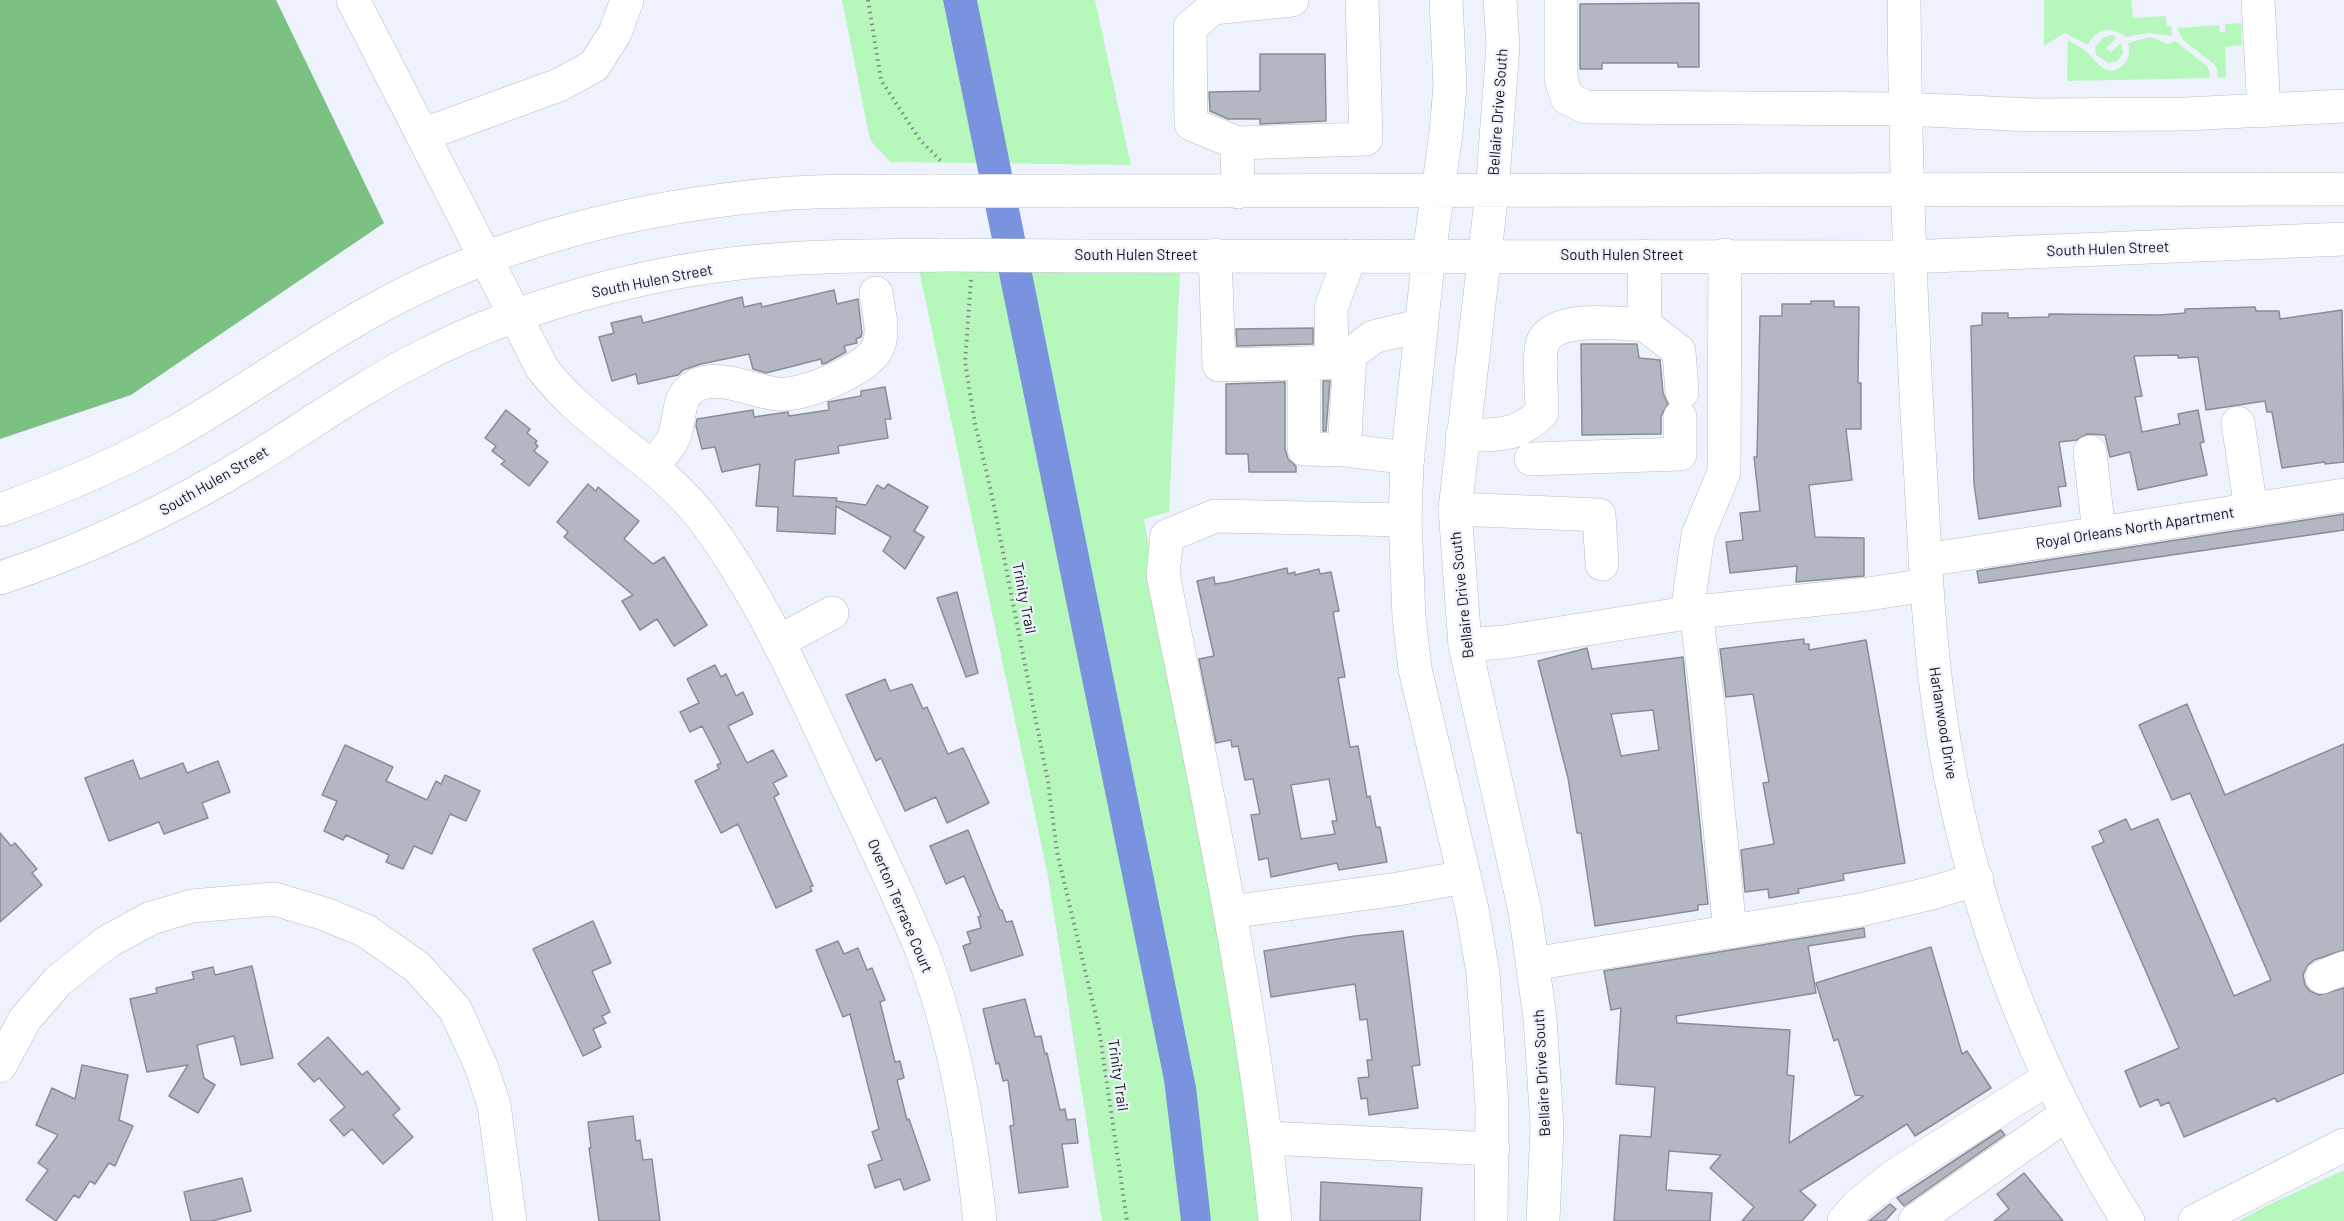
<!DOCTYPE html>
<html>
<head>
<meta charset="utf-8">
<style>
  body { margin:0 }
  canvas { display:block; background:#eef2fd }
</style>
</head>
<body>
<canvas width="2344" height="1221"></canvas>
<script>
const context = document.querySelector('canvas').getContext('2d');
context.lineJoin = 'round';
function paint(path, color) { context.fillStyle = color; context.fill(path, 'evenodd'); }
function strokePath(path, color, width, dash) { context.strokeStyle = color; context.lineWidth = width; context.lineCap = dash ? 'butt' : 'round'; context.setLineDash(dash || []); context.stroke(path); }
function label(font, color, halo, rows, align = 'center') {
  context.font = font + ' Barlow,sans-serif'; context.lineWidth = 4.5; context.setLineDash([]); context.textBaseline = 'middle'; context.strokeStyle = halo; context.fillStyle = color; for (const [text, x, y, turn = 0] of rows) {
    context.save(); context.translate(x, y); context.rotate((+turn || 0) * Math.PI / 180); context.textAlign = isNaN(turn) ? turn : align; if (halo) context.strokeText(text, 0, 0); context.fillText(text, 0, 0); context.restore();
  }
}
const green = new Path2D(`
  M 842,0 L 1095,0 L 1131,165 L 890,162 L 870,140 Z
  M 2044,0 L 2131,0 L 2133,18 L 2166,16 L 2167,26 L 2171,26 L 2172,36 L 2149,33 L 2126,37 C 2111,25 2096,29 2088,45 L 2065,33 L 2044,46 Z
  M 2241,23 L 2242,45 L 2225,47 L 2226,77 L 2218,78 L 2216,66 L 2182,39 L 2177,28 L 2219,25 L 2220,32 L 2225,32 L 2225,24 Z
  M 2112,35 L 2117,38 L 2106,48 L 2111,52 L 2121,43 L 2123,53 L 2118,61 L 2108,63 L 2096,55 L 2095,47 L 2104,37 Z
  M 2150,37 L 2168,44 L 2175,41 L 2208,67 L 2211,78 L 2067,81 L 2068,40 C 2074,44 2083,48 2088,53 C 2096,61 2108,80 2123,65 C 2129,59 2130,52 2128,43 Z
  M 919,270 L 1180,272 L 1169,512 L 1144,519 L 1229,978 L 1265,1221 L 1102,1221 L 1048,876 Z
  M 2344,1170 L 2344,1221 L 2239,1221 L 2266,1206 Z`);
const forest = new Path2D(`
  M 0,0 L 276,0 L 384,223 L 131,395 L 0,439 Z`);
const water = new Path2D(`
  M 943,0 L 977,0 L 1196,1087 L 1211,1221 L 1181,1221 L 1164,1080 Z`);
const building = new Path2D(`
  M 1699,3 L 1699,67 L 1678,67 L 1678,63 L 1602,63 L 1602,69 L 1580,69 L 1580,4 Z
  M 1260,54 L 1325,54 L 1326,121 L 1260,124 L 1260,119 L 1228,119 L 1210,111 L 1209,92 L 1260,91 Z
  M 834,290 L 837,304 L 858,299 L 862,333 L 861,337 L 856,339 L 857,343 L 844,346 L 846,352 L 826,363 L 822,364 L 821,359 L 766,373 L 753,369 L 749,354 L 701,364 L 683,370 L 678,375 L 638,384 L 636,374 L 612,381 L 599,337 L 614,333 L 611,323 L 641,316 L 643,323 L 742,297 L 744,307 L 761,303 L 762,307 Z
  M 1811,301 L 1834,301 L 1834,307 L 1859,307 L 1858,383 L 1861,383 L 1861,429 L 1846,429 L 1852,480 L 1809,485 L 1815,537 L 1864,538 L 1864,576 L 1796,582 L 1797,566 L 1730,573 L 1726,542 L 1743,540 L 1740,513 L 1760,511 L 1754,457 L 1757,457 L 1760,316 L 1782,316 L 1782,304 L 1811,304 Z
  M 2255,307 L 2256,311 L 2279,311 L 2280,319 L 2342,310 L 2344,462 L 2325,464 L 2325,462 L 2282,468 L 2272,412 L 2267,412 L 2265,401 L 2206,410 L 2198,357 L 2178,358 L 2178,355 L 2134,356 L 2142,396 L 2135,397 L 2142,432 L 2180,424 L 2178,414 L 2198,410 L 2204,442 L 2200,443 L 2207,475 L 2138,490 L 2130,452 L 2110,457 L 2105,435 L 2087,434 L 2077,440 L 2059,442 L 2066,486 L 2058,487 L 2061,506 L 1979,519 L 1974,484 L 1971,326 L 1982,325 L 1982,313 L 2008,313 L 2008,318 L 2049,317 L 2049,314 L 2160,315 L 2185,313 L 2185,309 Z
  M 1313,328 L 1313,344 L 1237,346 L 1236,329 Z
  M 1581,344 L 1637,344 L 1639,358 L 1660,360 L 1663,393 L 1668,404 L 1661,416 L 1661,434 L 1582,435 Z
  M 1323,381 L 1330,381 L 1326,431 L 1323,431 Z
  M 1285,382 L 1285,449 L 1288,459 L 1296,466 L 1296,472 L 1249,472 L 1248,454 L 1226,454 L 1226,384 Z
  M 885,387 L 891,419 L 885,419 L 888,438 L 838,446 L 839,453 L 795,460 L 793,496 L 837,498 L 836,501 L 866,505 L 877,485 L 884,489 L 888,484 L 928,507 L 914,531 L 924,537 L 905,569 L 883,551 L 891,537 L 836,506 L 835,534 L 777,531 L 778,507 L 756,506 L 760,464 L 722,472 L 715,447 L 702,449 L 696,426 L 697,419 L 753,410 L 754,417 L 781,413 L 788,412 L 789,416 L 829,410 L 828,402 L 861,396 L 861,391 Z
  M 506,410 L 530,429 L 527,433 L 537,441 L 535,443 L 538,446 L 534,451 L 548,462 L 529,486 L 501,464 L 505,461 L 492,451 L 496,446 L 485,438 Z
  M 588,484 L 596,491 L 598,487 L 639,521 L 624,539 L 653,564 L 664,557 L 707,625 L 674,646 L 657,619 L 640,630 L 622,601 L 633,595 L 564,537 L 568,532 L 557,522 Z
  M 2344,514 L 2344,530 L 1979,583 L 1977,571 Z
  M 1287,568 L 1288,574 L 1295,572 L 1295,575 L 1319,569 L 1320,574 L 1331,572 L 1339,611 L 1333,612 L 1345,677 L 1338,678 L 1350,747 L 1358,746 L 1367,797 L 1370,796 L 1376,827 L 1380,827 L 1387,862 L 1339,870 L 1337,863 L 1271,877 L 1268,858 L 1259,860 L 1251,815 L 1260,814 L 1253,779 L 1245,780 L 1238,746 L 1232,747 L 1231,740 L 1216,743 L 1199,659 L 1214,656 L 1197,581 L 1214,577 L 1215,584 L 1228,582 ZM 1329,779 L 1337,821 L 1332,821 L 1335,834 L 1301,839 L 1291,785 Z
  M 957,592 L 978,673 L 966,677 L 937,598 Z
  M 1804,639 L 1804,644 L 1809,644 L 1809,650 L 1866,640 L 1905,863 L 1843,874 L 1844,880 L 1798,889 L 1799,893 L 1769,898 L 1768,889 L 1745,892 L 1741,850 L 1774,844 L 1763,783 L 1769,782 L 1753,694 L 1726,697 L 1720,649 Z
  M 1587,648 L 1592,669 L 1683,657 L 1708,904 L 1698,905 L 1698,910 L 1595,926 L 1581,833 L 1577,833 L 1568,778 L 1538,661 ZM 1653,710 L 1659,750 L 1621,756 L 1611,714 Z
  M 715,665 L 721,677 L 726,674 L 736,696 L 743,692 L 753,714 L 728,726 L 747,763 L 773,750 L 787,776 L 773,783 L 779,794 L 774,797 L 813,886 L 810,887 L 812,891 L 776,908 L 738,824 L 721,833 L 695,781 L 719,769 L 717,765 L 721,763 L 702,726 L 690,732 L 680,712 L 699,703 L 687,679 Z
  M 885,679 L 890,691 L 912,684 L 923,709 L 927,707 L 948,754 L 963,748 L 989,803 L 947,823 L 936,797 L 905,811 L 881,758 L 876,761 L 846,695 Z
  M 2187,704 L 2225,795 L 2344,744 L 2344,950 L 2314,960 L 2307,966 L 2303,975 L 2305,985 L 2310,991 L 2319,995 L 2344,988 L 2344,1073 L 2277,1102 L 2275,1098 L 2184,1137 L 2169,1102 L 2161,1106 L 2158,1099 L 2140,1107 L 2125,1071 L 2179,1048 L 2092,847 L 2104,842 L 2099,831 L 2126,819 L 2131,830 L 2158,819 L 2234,996 L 2271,980 L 2190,793 L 2172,800 L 2139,725 Z
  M 345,745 L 393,767 L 386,781 L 427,800 L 436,781 L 441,784 L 445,775 L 480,791 L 466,821 L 450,814 L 432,854 L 414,846 L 403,869 L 386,862 L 389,855 L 346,835 L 343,840 L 324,831 L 337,801 L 322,795 Z
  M 133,760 L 140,779 L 183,763 L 187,773 L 218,761 L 230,792 L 202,803 L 208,818 L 164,834 L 159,822 L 109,841 L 85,778 Z
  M 968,830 L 1000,910 L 1002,910 L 1006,922 L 1012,921 L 1023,955 L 971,971 L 963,946 L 971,943 L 967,932 L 981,928 L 978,917 L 981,916 L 964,876 L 946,884 L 930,846 Z
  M 0,833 L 11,846 L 15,843 L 37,869 L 32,873 L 42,885 L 0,922 Z
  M 593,921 L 611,963 L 592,971 L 610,1012 L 602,1016 L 606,1023 L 593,1029 L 601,1047 L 583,1056 L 533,949 Z
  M 1864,928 L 1865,937 L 1808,946 L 1816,993 L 1676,1016 L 1677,1023 L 1790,1030 L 1787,1075 L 1794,1076 L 1789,1143 L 1864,1096 L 1855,1095 L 1838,1039 L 1834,1041 L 1816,983 L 1931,947 L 1962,1054 L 1967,1051 L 1991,1088 L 1915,1136 L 1907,1124 L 1800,1191 L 1816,1205 L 1802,1221 L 1742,1221 L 1754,1207 L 1710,1168 L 1721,1155 L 1669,1151 L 1666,1190 L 1712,1193 L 1710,1221 L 1614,1221 L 1620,1135 L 1651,1137 L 1655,1087 L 1616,1084 L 1621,1008 L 1611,1010 L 1604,971 Z
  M 1403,931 L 1420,1065 L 1412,1066 L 1418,1108 L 1369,1115 L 1367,1098 L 1361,1099 L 1358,1078 L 1369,1077 L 1367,1060 L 1372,1060 L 1367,1019 L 1360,1020 L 1355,984 L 1271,997 L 1264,951 L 1355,936 Z
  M 838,941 L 844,954 L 858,948 L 867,970 L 872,968 L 885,1000 L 880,1002 L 895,1062 L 900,1061 L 904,1078 L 897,1080 L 907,1120 L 909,1119 L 930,1180 L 904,1190 L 900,1179 L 875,1188 L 868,1165 L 882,1160 L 872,1132 L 879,1129 L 850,1014 L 843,1017 L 816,950 Z
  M 252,966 L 273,1058 L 241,1065 L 234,1036 L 197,1045 L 204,1078 L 215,1085 L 198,1113 L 169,1096 L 188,1065 L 147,1072 L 130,999 L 157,993 L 156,988 L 194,979 L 192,972 L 213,967 L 215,975 Z
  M 1025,999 L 1035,1037 L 1041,1036 L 1045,1054 L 1047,1053 L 1060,1110 L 1065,1109 L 1067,1120 L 1075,1119 L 1078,1143 L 1062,1144 L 1068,1187 L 1019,1193 L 1010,1126 L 1014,1125 L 1008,1080 L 1003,1081 L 999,1063 L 996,1064 L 983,1009 Z
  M 328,1037 L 362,1075 L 367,1071 L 400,1109 L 393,1115 L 413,1137 L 383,1164 L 352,1129 L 344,1136 L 330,1120 L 345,1107 L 319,1078 L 314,1082 L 298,1064 Z
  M 82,1065 L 128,1075 L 119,1120 L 133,1126 L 115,1166 L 109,1163 L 95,1184 L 90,1181 L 79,1198 L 74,1195 L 56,1221 L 26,1200 L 48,1170 L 38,1163 L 58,1135 L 36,1125 L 52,1088 L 75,1099 Z
  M 633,1116 L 636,1141 L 640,1140 L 643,1160 L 652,1159 L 660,1221 L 599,1221 L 589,1148 L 591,1148 L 588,1122 Z
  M 2001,1130 L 2005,1135 L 1904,1206 L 1897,1198 Z
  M 2024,1173 L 2063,1221 L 1994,1221 L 2009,1209 L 1997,1194 Z
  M 242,1178 L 251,1211 L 212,1221 L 191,1221 L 184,1192 Z
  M 1321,1182 L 1422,1188 L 1420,1221 L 1320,1221 Z
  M 1890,1204 L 1896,1209 L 1885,1221 L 1869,1221 Z`);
const path = new Path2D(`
  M 868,0 L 881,80 L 920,140 L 943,163
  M 971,280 L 965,362 L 975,424 L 991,491 L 1048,782 L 1057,852 L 1099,1029 L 1127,1221`);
const minor = new Path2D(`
  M 353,0 L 542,368 C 586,427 659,460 704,520 C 758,592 796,676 834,758 C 863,822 896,886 922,951 C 955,1038 970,1129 980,1221
  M 1292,0 L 1213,8 L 1190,27 L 1191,124 L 1237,143 L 1366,139 L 1362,0
  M 1561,0 L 1561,79 L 1567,98 L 1586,107 L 1905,109 L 2032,115 L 2186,114 L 2344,106
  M 1904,0 C 1905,144 1910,287 1918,430 C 1924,523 1926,616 1939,708 C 1964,888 2031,1068 2128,1221
  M 2258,0 L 2264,111
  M 422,135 L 559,85 L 594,66 L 615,33 L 627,0
  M 1237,143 L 1238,192
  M 1215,255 L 1219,365 L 1341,362 L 1373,337 L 1422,325
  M 1645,325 L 1679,351 L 1682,392
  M 1350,356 L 1344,450 L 1408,458
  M 1332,362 L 1331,308 L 1350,256
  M 1304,363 L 1304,449 L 1344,450
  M 2238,423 L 2251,509
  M 1462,436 C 1495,434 1518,438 1542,412 C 1542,392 1539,370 1541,350 C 1544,312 1619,324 1645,325 L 1644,256
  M 2090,452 L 2099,533
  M 1531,459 L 1680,454 L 1680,417
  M 652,466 C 658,458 667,450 672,441 C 683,422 673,397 697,385 C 721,374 754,392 778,394 C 802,397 869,369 878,347 C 885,331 878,309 876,293
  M 1455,509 L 1599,515 L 1602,564
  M 1926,560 L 2344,495
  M 1696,612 L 1708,705 L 1730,932
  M 1687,613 L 1868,594 L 1926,585
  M 778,642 L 832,613
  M 1465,645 L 1504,642 L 1687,613 L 1698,535 L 1724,472 L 1725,255
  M 1230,912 L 1398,889 L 1464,877
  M 1533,964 L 1860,910 L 1932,893 L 1977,879
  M 2322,977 L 2344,968
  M 0,1066 L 25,1019 L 58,981 L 107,942 L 151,918 L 192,906 L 274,899 L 325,914 L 366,931 L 417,967 L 455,1009 L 481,1066 L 494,1105 L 510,1221
  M 1267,1138 L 1493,1149
  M 1275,1221 C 1253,1003 1206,789 1163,574 L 1167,536 L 1215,516 L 1405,520
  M 1844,1221 L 1859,1204 L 1897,1174 L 2049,1078
  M 1915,1221 L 2067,1114
  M 2195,1221 L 2344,1145`);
const major = new Path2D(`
  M 1446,0 L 1450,86 L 1446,133 L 1429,254 L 1407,463 L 1405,520 L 1409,617 L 1415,669 L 1472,909 L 1483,973 L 1492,1105 L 1491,1221
  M 1500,0 L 1503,46 L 1492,192 L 1455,509 L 1465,645 L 1525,911 L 1540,1018 L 1547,1126 L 1543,1221
  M 1065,191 L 2344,189
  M 1079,256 L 1908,257 L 2344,239
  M 0,510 C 59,489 116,465 170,435 C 242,395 308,345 381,306 C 506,238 649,204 791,193 C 837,190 885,191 932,191
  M 0,578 C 89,549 174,508 254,459 C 309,425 361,388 419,358 C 526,302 665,266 786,259 C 838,255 891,256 944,255`);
const majorBridge = new Path2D(`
  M 932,191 L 1065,191
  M 944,255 L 1079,256`);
const streetNames = [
  ["Bellaire Drive South",1498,112,-86],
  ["South Hulen Street",2108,249,-2],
  ["South Hulen Street",1136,255],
  ["South Hulen Street",1622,255],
  ["South Hulen Street",652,281,-11],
  ["South Hulen Street",214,481,-30],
  ["Royal Orleans North Apartment",2135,528,-9],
  ["Bellaire Drive South",1462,595,-96],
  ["Trinity Trail",1024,598,79],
  ["Harlanwood Drive",1943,723,81],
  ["Overton Terrace Court",900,906,67],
  ["Bellaire Drive South",1542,1073,-93],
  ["Trinity Trail",1118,1075,82]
];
paint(green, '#b6f8bc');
paint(forest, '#7bc282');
paint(water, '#7993de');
paint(building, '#b3b7c2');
strokePath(building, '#898d97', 1.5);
strokePath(minor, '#b8bcc6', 34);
strokePath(major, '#b8bcc6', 34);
strokePath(path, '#82858c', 4, [1.5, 4.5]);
strokePath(minor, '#fff', 33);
strokePath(major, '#fff', 33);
strokePath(majorBridge, '#b8bcc6', 34, []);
strokePath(majorBridge, '#fff', 33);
label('15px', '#131418', '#eef2fd', streetNames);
</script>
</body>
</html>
